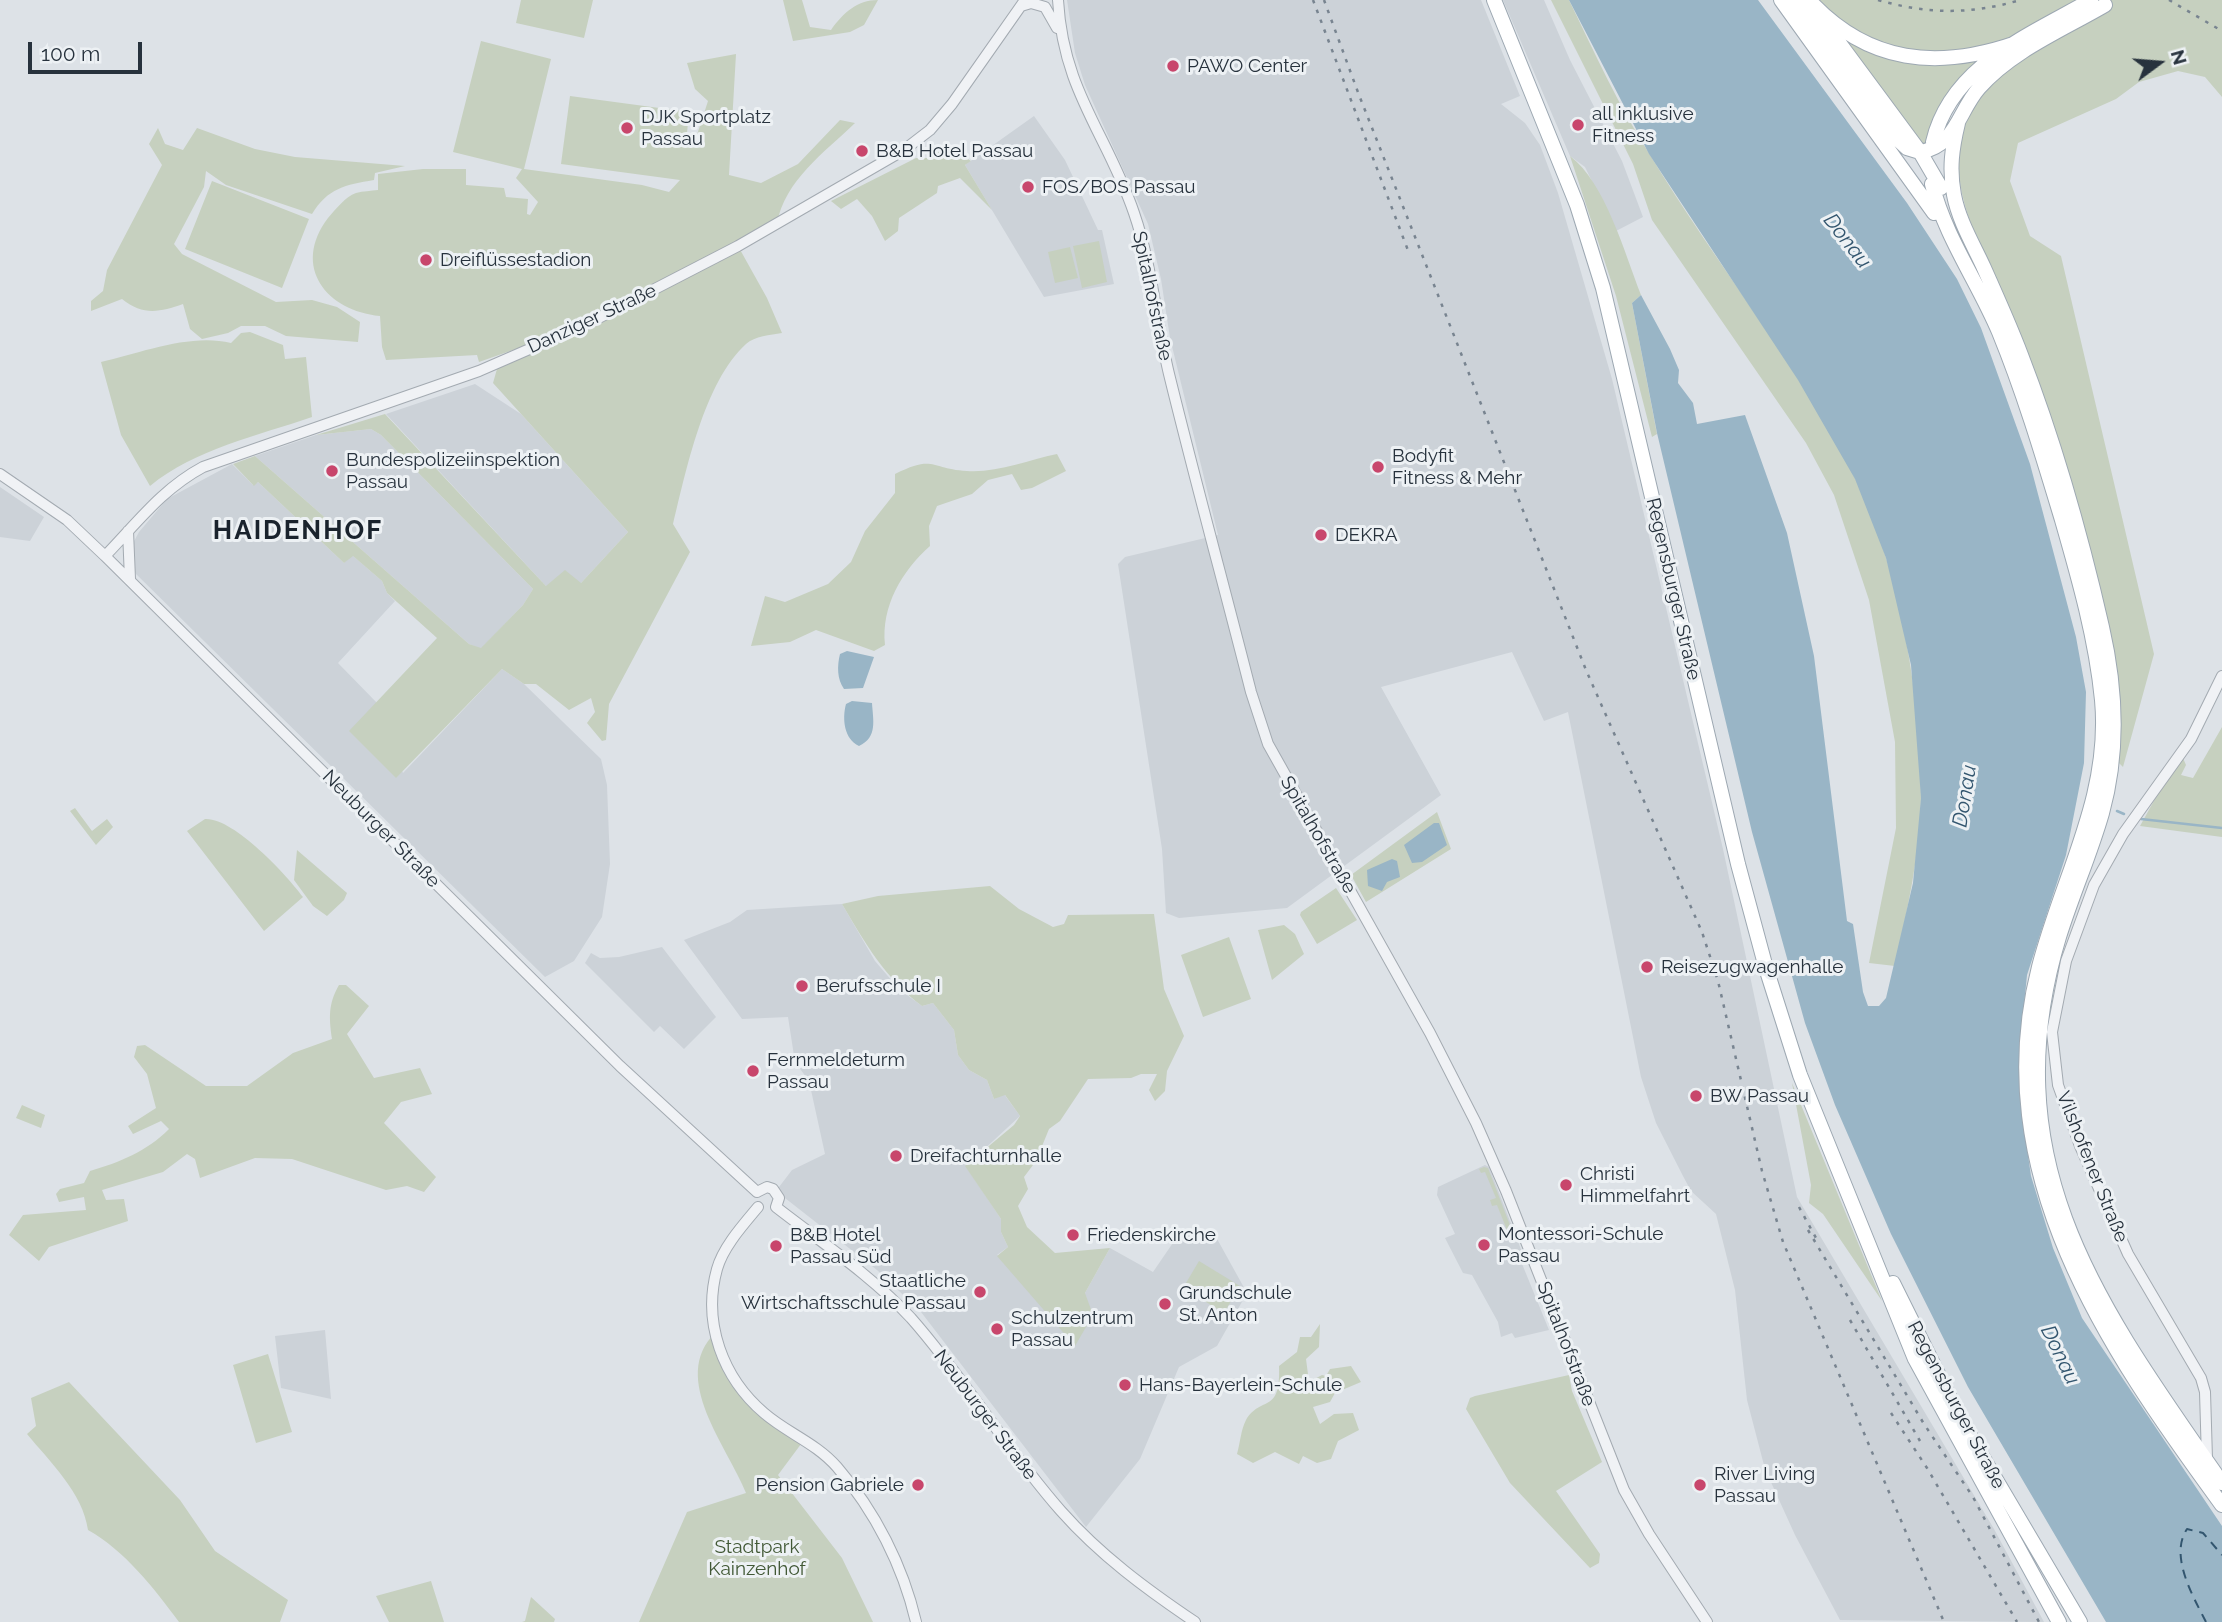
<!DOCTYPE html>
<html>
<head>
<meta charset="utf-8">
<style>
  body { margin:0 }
  #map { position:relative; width:2222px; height:1622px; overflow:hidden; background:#dde2e7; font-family:Raleway,sans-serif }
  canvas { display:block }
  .north { position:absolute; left:2124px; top:28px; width:70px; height:70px; -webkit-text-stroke:5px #edf1f4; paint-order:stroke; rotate:74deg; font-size:19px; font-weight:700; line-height:28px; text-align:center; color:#27323d }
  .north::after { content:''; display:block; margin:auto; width:24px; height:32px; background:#27323d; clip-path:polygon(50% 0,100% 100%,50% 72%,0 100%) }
  .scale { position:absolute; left:28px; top:42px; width:114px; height:32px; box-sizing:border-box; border:4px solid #27323d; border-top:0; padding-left:9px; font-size:21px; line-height:24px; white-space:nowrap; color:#27323d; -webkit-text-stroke:5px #edf1f4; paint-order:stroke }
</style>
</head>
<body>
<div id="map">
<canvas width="2222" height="1622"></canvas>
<div class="north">N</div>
<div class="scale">100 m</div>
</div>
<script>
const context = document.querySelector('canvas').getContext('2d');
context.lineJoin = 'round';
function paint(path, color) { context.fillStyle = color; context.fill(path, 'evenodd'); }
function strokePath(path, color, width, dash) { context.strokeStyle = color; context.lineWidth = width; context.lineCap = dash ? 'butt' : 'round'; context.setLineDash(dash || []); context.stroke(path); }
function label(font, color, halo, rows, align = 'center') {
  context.font = font + ' Raleway,sans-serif'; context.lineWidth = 6; context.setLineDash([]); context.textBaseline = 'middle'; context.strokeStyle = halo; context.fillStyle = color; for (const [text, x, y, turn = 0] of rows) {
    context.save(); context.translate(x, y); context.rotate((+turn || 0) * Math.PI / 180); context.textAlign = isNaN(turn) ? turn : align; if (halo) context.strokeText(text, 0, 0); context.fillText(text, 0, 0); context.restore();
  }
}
const built = new Path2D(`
  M 1067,0 L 1481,0 L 1520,96 L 1501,104 L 1525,123 L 1540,145 L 1558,193 L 1612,379 L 1723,849 L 1797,1197 L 1994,1529 L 2044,1622 L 1840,1620 L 1795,1535 L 1765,1469 L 1747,1400 L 1735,1290 L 1716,1214 L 1691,1191 L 1683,1176 L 1656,1123 L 1641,1077 L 1568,712 L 1544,721 L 1512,652 L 1381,687 L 1441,795 L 1287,908 L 1179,918 L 1166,913 L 1162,849 L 1118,564 L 1125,557 L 1218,535 L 1170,338 L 1161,279 L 1148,224 L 1085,85 L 1075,53 Z
  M 1503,0 L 1544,0 L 1570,60 L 1622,161 L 1643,217 L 1616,231 L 1585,167 L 1570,156 Z
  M 1034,116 L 1065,160 L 1098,230 L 1102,230 L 1114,284 L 1044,297 L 965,165 Z
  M 475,384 L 521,414 L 628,532 L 581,583 L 546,586 L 386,414 Z
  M 371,429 L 381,435 L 533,589 L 523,605 L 481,649 L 469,644 L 255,456 L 316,435 Z
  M 232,464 L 253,485 L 258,482 L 344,563 L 352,555 L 382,581 L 387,593 L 395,601 L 338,663 L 380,706 L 403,773 L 502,669 L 524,684 L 601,759 L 607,785 L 610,864 L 602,917 L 574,961 L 545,977 L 136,574 L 132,565 L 132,545 L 139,532 L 167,499 Z
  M 0,487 L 44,517 L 30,541 L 0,537 Z
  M 842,904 L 875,961 L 899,989 L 922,1006 L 933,1003 L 954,1030 L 958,1055 L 969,1070 L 987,1080 L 994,1099 L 1004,1094 L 1020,1116 L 966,1166 L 1001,1219 L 1001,1232 L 1008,1247 L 997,1255 L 1085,1293 L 1110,1248 L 1153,1272 L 1179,1234 L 1196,1228 L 1216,1237 L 1247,1293 L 1217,1346 L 1179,1367 L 1140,1459 L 1086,1527 L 921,1312 L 877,1270 L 776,1191 L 792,1170 L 825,1154 L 809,1081 L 795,1062 L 788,1017 L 742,1019 L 684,940 L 730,922 L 747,910 Z
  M 662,947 L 716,1017 L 684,1049 L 660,1026 L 654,1032 L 585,963 L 591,953 L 600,958 L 619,957 Z
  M 1485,1165 L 1489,1167 L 1522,1252 L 1518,1254 L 1549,1330 L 1515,1338 L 1512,1333 L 1501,1337 L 1498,1322 L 1472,1275 L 1463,1273 L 1445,1238 L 1455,1234 L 1437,1195 L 1438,1187 Z
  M 325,1330 L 331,1399 L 281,1388 L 275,1336 Z`);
const green = new Path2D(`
  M 521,0 L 593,0 L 584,38 L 516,23 Z
  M 783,0 L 802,0 L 810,27 L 831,30 C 843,13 857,0 878,0 L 864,25 L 850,32 L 793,41 Z
  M 1551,0 L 1569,0 C 1594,52 1619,106 1650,155 C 1716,264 1798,364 1855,478 C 1899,566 1922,700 1921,798 C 1920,855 1907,911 1895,966 L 1869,963 L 1896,828 L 1895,742 L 1869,600 L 1834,495 L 1806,443 L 1652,220 L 1633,164 Z
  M 1815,0 L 2082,0 L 2011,42 L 1966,54 L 1906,52 L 1860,35 Z
  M 2099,0 L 2222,0 L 2222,97 L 2205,77 L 2178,71 L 2139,82 L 2116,99 L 2018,143 L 2010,181 L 2030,236 L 2061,256 L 2154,654 L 2123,767 L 2119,763 L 2120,699 L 1977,240 C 1920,99 2003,71 2108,9 Z
  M 1830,25 L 1885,56 L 1984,58 L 1928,145 L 1920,147 Z
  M 481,41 L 551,59 L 524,169 L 642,185 L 669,192 L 680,180 L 561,164 L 570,96 L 689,112 L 686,144 L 695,141 L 708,101 L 695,89 L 687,63 L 736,54 L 729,175 L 761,183 L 798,164 L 840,120 L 855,123 C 825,152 784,181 777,224 L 738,246 L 767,298 L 782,333 C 770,335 755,336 746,344 C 704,382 686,471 673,524 L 690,552 L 609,704 L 606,740 L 602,741 L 587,723 L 595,712 L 591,698 L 569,710 L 536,684 L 524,684 L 502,669 L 396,778 L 349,731 L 437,638 L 387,593 L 382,581 L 353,556 L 344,563 L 258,482 L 254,486 L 233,464 L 255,456 L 469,644 L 481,648 L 523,605 L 533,589 L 381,435 L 371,429 L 316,435 L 385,414 L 546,586 L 565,570 L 581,583 L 628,532 L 493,383 L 497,369 L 581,326 L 479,362 L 477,355 L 386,360 L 382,347 L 380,316 C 327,311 291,267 328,218 C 336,209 345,197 356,193 C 363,191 371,191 378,190 L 378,174 L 423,169 L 466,169 L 466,185 L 504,188 L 506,197 L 528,199 L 527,214 L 530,215 L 538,202 L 516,178 L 522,169 L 453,152 Z
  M 158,128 L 165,144 L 183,150 L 197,128 L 255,149 L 295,157 L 405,166 L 375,173 L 374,180 C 345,185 328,188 312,214 L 226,185 L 206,171 L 204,187 L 174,244 L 182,254 L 276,302 L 312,300 L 337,307 L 360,322 L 358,342 L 286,336 L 265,326 L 241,326 L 228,333 L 202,339 L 190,329 L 183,304 C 160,312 143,316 122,299 L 91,311 L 91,301 L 103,291 L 107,270 L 162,165 L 149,144 Z
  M 948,146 L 971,161 L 965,165 L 992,210 L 960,178 L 938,186 L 937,193 L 899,218 L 898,231 L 885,241 L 872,216 L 857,199 L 841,209 L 831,201 L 916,158 L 929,158 Z
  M 1570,156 C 1605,182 1625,254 1641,295 L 1632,303 L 1657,434 L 1652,437 L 1616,296 Z
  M 212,181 L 309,219 L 282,288 L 185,249 Z
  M 1099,241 L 1107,282 L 1082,288 L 1073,246 Z
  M 1070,247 L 1078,278 L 1055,283 L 1048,252 Z
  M 250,332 L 283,345 L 285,359 L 306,357 L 312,417 C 257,436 195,449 150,486 L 121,435 L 101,362 C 141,353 190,333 231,343 L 241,333 Z
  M 1057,454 L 1066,471 L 1032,488 L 1021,490 L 1012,474 L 988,480 L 972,494 L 937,506 L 929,526 L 930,546 C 902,571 881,606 885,645 L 874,651 L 816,630 L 790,642 L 751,646 L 765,596 L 785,602 L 828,584 L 851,562 L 865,531 L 895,493 L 895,474 C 935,454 930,469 967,471 C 997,473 1028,460 1057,454 Z
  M 2222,727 L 2222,837 L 2140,826 L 2171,770 L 2183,758 L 2186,765 L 2181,775 L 2193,778 Z
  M 75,808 L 92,831 L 107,819 L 113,827 L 96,845 L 70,811 Z
  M 1437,812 L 1451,849 L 1366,902 L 1351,875 Z
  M 205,819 C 233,817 287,875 303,897 L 264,931 L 187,831 Z
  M 297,850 L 347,893 L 344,900 L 327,916 L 313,906 L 294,880 Z
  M 990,886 L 1019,909 L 1053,927 L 1064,924 L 1068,915 L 1154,914 L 1164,989 L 1184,1036 L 1167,1071 L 1165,1091 L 1155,1101 L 1149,1090 L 1157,1074 L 1141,1074 L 1131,1078 L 1088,1079 L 1060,1121 L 1049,1129 L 1036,1161 L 1024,1177 L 1028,1189 L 1018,1206 L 1027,1227 L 1055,1253 L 1110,1248 L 1085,1293 L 1093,1315 L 1075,1346 L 997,1256 L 1008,1247 L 1001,1232 L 1001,1219 L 965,1166 L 1014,1125 L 1020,1116 L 1005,1095 L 994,1099 L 987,1080 L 969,1070 L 958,1055 L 954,1030 L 933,1003 L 922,1006 C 885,978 865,943 842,904 L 878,896 Z
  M 1336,888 L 1357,920 L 1317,944 L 1300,915 L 1301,912 Z
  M 1284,925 L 1295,934 L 1304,954 L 1272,980 L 1258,930 Z
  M 1229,937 L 1251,999 L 1203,1017 L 1181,955 Z
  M 339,985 L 346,985 L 369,1006 L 347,1034 L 374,1078 L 420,1068 L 432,1094 L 401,1102 L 384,1123 L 436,1177 L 424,1192 L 407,1186 L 386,1190 L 292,1159 L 255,1158 L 200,1178 L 195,1159 L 187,1154 L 163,1172 L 102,1190 L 106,1200 L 124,1199 L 128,1221 L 49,1247 L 39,1261 L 9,1235 L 23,1215 L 86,1210 L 84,1197 L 59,1202 L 56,1194 L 60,1189 L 84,1183 L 90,1171 C 120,1162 146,1152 169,1129 L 161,1121 L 133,1134 L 128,1126 L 156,1108 L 147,1074 L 134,1057 L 137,1046 L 145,1045 L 206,1086 L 247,1086 L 293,1053 L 332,1039 C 329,1018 328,1004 339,985 Z
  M 1792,1083 L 1882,1301 L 1823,1214 L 1809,1203 L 1811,1185 Z
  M 22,1105 L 45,1115 L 41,1128 L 16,1118 Z
  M 1484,1167 L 1488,1168 L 1513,1233 L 1507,1230 L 1497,1205 L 1492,1206 L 1490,1200 L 1496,1198 L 1485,1172 L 1481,1173 L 1479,1169 Z
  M 1199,1261 L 1240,1286 L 1224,1313 L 1183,1288 Z
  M 1320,1324 L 1319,1347 L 1306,1359 L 1309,1382 L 1322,1375 L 1326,1376 L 1330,1369 L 1351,1366 L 1361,1382 L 1335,1393 L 1330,1402 L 1313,1407 L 1320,1424 L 1334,1414 L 1353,1413 L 1359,1430 L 1338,1441 L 1331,1459 L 1317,1463 L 1303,1456 L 1299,1464 L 1275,1452 L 1253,1463 L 1237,1454 C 1240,1444 1241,1429 1246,1420 C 1261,1395 1281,1415 1279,1366 L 1297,1352 L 1300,1337 L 1311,1337 Z
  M 715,1333 L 743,1393 L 804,1440 L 778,1475 L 842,1558 L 873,1622 L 639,1622 L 687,1512 L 746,1493 C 728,1447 669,1378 715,1333 Z
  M 268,1354 L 292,1432 L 256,1443 L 233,1365 Z
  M 1569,1375 L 1572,1391 L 1602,1462 L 1556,1491 L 1600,1554 L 1599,1563 L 1590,1568 L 1510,1483 L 1466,1409 L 1470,1398 L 1475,1396 Z
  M 69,1382 L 180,1500 L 215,1551 L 288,1600 L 280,1622 L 179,1622 C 154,1588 125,1551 88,1530 C 83,1493 50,1462 27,1434 L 36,1426 L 31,1398 Z
  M 431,1581 L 444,1622 L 389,1622 L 376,1596 Z
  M 531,1597 L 555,1619 L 554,1622 L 522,1622 L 525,1621 Z`);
const water = new Path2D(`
  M 1569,0 L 1758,0 L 1907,203 L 1957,279 L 1981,328 L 2030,464 L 2076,637 L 2086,692 L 2084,763 L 2066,855 L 2027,975 L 2021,1036 L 2020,1100 L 2031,1176 L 2053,1248 L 2082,1318 L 2222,1526 L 2222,1622 L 2106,1622 L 1968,1387 L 1891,1234 L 1835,1105 L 1805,1023 L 1752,832 L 1657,433 L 1632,303 L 1641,295 L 1670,349 L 1679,370 L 1678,383 L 1693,403 L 1697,424 L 1745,415 L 1787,533 L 1814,656 L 1847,921 L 1853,924 L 1863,992 L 1868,1006 L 1879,1006 L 1886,998 L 1913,883 L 1921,798 L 1911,665 L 1886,558 L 1855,479 L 1798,380 L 1649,154 Z
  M 847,651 L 874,657 L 863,688 L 844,689 C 837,679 837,666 840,654 Z
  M 852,701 L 872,703 C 873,720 878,737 859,746 C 844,739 842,719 846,704 Z
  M 1434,823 L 1439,823 L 1447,845 L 1422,862 L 1412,863 L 1404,845 Z
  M 1392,859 L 1397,861 L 1400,877 L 1387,882 L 1382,891 L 1368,886 L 1367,870 Z`);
const stream = new Path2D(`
  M 2117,811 L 2124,814
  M 2141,819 L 2222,828`);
const ferry = new Path2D(`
  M 2206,1622 C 2193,1596 2169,1556 2187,1529 L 2203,1533 L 2222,1555`);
const tertiary = new Path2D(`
  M 1058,0 C 1063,91 1107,134 1134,213 C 1152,265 1156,320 1169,374 C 1195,480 1224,586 1251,692 L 1268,744 L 1430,1033 L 1476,1123 L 1506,1191 L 1624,1490 L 1649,1534 L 1707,1622
  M 1021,6 L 1031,3 L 1045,7 L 1057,28
  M 0,474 L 67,520 L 105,556 L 620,1066 L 757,1192
  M 128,531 L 130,579
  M 105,556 C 137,523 162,489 203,467 L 479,371 L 587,324 L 738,246 L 904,150 L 930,130 L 952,104 L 1025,0
  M 757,1192 L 767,1187 L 773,1189 L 779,1198 L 776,1207
  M 758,1207 C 743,1225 723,1247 717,1269 C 702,1323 723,1378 764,1413 C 787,1433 816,1443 837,1467 C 875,1511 903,1566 916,1622
  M 776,1207 C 821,1242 872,1276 911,1318 C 965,1379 1007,1450 1061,1511 C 1100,1555 1146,1589 1195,1622
  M 2207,1459 L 2205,1392 L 2201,1378 L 2128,1254 L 2080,1146 L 2058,1085 L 2052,1032 L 2066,961 L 2094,885 L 2123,834 L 2191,739 L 2222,676`);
const primary = new Path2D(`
  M 1494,0 L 1577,205 L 1603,288 L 1738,864 L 1766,968 L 1800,1075 L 1915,1359 L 2059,1622
  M 1781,0 L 1934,213
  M 1796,0 L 1894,136 L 1907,148 L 1920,152 C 1956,146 1958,112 1979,88 C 2011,51 2064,29 2105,5
  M 1809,0 C 1868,64 1938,70 2016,43
  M 1823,21 L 1920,152 L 1941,188
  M 1958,123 C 1952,148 1949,169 1954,195 C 1959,221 1973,244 1984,268 C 1997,297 2010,326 2021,355 C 2055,443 2081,535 2102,627 C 2116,688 2119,752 2102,813 C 2090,855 2072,895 2059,937 C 1991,1163 2099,1306 2222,1483
  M 1933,142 C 1951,66 2028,36 2091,0
  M 1932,184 C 1945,237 1978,282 1999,332 C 2024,393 2043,457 2062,520 C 2079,579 2096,639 2102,700 C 2111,796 2062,877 2039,967 C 1986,1172 2107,1348 2222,1505
  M 1893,1283 L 1962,1422 L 2080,1622`);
const rail = new Path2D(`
  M 1313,0 L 1409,253
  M 1324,0 L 1359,95 L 1586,670 L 1702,932 L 1718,981 L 1762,1171 L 1783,1242 L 1944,1622
  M 1878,0 C 1927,14 1970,15 2020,0
  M 2169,0 L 2222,31
  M 1799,1207 L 1816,1238
  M 1808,1230 L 1924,1424 L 1973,1497 L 2039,1622
  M 1850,1320 L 1920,1441
  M 1891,1413 L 1927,1468 L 2017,1622`);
const markers = [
  [1173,66,7,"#c8466c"],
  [1578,125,7,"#c8466c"],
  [627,128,7,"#c8466c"],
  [862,151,7,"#c8466c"],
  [1028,187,7,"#c8466c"],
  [426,260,7,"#c8466c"],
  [1378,467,7,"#c8466c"],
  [332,471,7,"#c8466c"],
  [1321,535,7,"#c8466c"],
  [1647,967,7,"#c8466c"],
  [802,986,7,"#c8466c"],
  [753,1071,7,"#c8466c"],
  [1696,1096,7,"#c8466c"],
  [896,1156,7,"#c8466c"],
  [1566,1185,7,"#c8466c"],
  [1073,1235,7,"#c8466c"],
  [1484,1245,7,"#c8466c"],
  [776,1246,7,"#c8466c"],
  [980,1292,7,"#c8466c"],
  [1165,1304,7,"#c8466c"],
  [997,1329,7,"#c8466c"],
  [1125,1385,7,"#c8466c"],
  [918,1485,7,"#c8466c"],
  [1700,1485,7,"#c8466c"]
];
const poiNames = [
  ["PAWO Center",1187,66],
  ["all inklusive",1592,114],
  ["Fitness",1592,136],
  ["DJK Sportplatz",641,117],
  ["Passau",641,139],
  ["B&B Hotel Passau",876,151],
  ["FOS/BOS Passau",1042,187],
  ["Dreiflüssestadion",440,260],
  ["Bodyfit",1392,456],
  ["Fitness & Mehr",1392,478],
  ["Bundespolizeiinspektion",346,460],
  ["Passau",346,482],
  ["DEKRA",1335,535],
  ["Reisezugwagenhalle",1661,967],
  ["Berufsschule I",816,986],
  ["Fernmeldeturm",767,1060],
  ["Passau",767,1082],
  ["BW Passau",1710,1096],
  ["Dreifachturnhalle",910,1156],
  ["Christi",1580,1174],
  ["Himmelfahrt",1580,1196],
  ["Montessori-Schule",1498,1234],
  ["Passau",1498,1256],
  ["B&B Hotel",790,1235],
  ["Passau Süd",790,1257],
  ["Friedenskirche",1087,1235],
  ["Staatliche",966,1281,"right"],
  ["Wirtschaftsschule Passau",966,1303,"right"],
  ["Grundschule",1179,1293],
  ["St. Anton",1179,1315],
  ["Schulzentrum",1011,1318],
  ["Passau",1011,1340],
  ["Hans-Bayerlein-Schule",1139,1385],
  ["River Living",1714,1474],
  ["Passau",1714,1496],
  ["Pension Gabriele",904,1485,"right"]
];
const streetNames = [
  ["Spitalhofstraße",1152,296,78],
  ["Danziger Straße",592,319,-25],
  ["Regensburger Straße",1673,589,77],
  ["Neuburger Straße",381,829,45],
  ["Spitalhofstraße",1318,835,60],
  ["Vilshofener Straße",2092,1167,68],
  ["Spitalhofstraße",1566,1344,69],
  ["Regensburger Straße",1956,1405,62],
  ["Neuburger Straße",985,1415,53]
];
const parkNames = [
  ["Stadtpark",757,1547],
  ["Kainzenhof",757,1569]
];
const waterNames = [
  ["Donau",1847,241,52],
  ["Donau",1965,796,-81],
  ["Donau",2060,1355,64]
];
const districtNames = [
  ["HAIDENHOF",298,531]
];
paint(built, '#ccd2d8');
paint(green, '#c6d0bf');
paint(water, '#99b5c6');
strokePath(stream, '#99b5c6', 2.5);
strokePath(ferry, '#33566f', 2, [9, 7]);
strokePath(tertiary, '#a3aab1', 12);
strokePath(primary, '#9da8b2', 16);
strokePath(tertiary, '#f0f2f5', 10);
strokePath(primary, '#fff', 14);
strokePath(rail, '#788490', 2.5, [3.5, 7]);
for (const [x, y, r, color] of markers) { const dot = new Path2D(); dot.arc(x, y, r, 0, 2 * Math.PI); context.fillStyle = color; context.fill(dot); strokePath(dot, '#edf1f4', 2.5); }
label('19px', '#27323d', '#edf1f4', poiNames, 'left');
label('19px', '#27323d', '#edf1f4', streetNames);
label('19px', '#415835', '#edf1f4', parkNames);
label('italic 21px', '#33566f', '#edf1f4', waterNames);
context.letterSpacing = '2px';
label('bold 26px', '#1a232d', '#edf1f4', districtNames);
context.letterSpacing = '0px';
</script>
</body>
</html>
